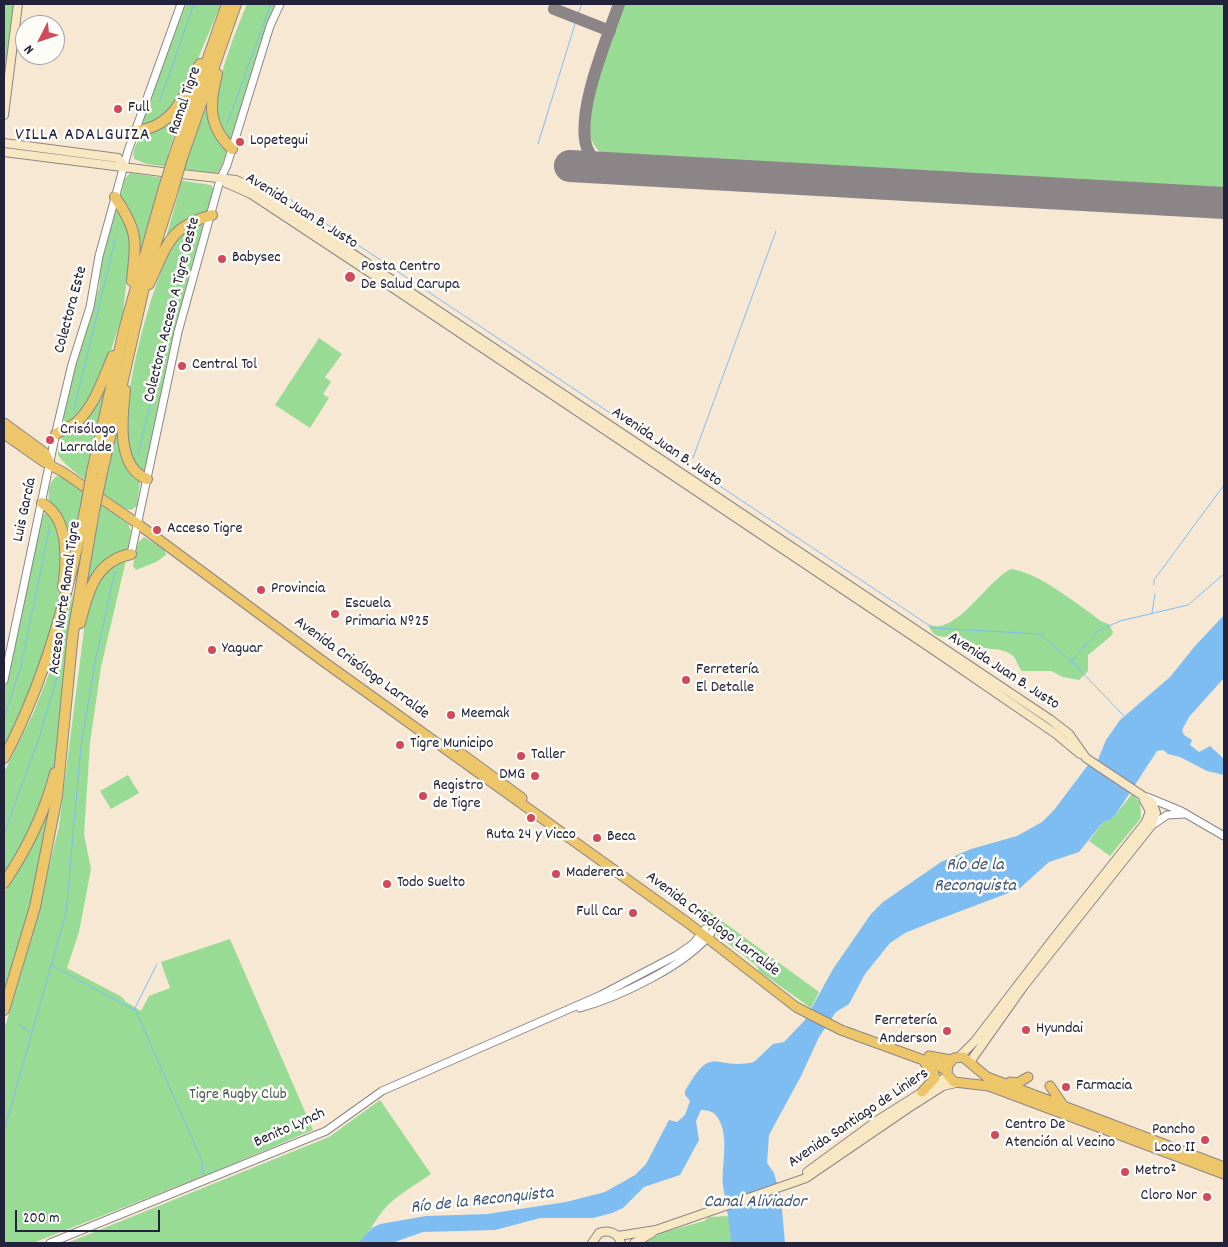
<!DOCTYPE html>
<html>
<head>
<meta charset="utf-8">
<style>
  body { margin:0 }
  #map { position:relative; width:1228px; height:1247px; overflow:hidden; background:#f7e8d4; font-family:Dekko,sans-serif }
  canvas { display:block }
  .frame { position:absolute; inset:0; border:5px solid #22223b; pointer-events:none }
  .north { position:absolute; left:15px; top:15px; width:50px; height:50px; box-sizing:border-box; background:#fdfcf7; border:1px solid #a5a5ac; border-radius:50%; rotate:229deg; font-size:14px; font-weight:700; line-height:20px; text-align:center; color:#22223b }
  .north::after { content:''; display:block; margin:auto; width:18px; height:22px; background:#d1495b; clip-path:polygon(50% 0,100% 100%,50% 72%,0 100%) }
  .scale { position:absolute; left:15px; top:1210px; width:145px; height:22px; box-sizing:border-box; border:2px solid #22223b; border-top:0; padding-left:6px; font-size:15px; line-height:18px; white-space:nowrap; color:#22223b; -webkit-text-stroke:4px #fdfcf7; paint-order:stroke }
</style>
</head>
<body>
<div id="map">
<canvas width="1228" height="1247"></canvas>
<div class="frame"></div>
<div class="north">N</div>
<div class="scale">200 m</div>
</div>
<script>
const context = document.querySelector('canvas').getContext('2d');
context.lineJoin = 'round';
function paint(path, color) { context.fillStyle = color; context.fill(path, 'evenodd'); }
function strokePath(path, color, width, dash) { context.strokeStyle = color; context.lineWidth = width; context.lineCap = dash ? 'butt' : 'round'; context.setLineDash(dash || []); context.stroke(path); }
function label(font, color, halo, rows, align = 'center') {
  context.font = font + ' Dekko,sans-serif'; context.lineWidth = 5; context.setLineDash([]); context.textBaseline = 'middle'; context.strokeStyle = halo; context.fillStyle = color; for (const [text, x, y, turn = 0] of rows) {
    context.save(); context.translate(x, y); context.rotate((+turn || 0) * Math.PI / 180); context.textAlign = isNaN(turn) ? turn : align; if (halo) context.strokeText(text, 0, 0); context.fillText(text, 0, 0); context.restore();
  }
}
const green = new Path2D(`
  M 5,4 L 15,4 L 4,85 L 4,15 Z
  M 186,4 L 221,4 L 186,87 L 168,115 L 144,126 L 142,116 Z
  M 247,4 L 278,4 L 232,140 L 228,140 C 225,135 221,129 219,123 C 208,96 236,31 247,4 Z
  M 624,4 L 1224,4 L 1224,191 L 609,157 C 598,153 591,143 589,131 C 585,98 613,36 624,4 Z
  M 213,87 L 211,113 L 227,151 L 219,172 L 214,173 L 147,164 L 134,159 C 128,137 172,110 187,97 L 168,154 L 188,158 Z
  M 130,173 L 211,185 L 215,191 L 209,212 L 188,220 L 161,255 L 180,188 L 160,185 L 136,266 L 135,223 L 121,196 L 125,179 Z
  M 119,208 L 132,231 L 123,313 L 104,372 L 80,416 L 66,425 L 63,418 L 68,391 L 99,288 L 101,262 L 114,213 Z
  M 199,222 L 204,227 L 147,469 L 141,474 C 138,468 133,461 130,454 C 115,413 152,281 174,244 C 181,233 188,228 199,222 Z
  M 319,338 L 342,354 L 325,377 L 331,382 L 323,394 L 329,398 L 310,428 L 275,405 Z
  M 108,378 L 87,473 L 105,485 L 122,407 L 122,430 L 140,482 L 137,506 L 131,510 L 126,509 C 115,501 60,465 58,454 C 56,432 94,395 108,378 Z
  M 57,476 L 63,477 L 128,524 L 131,531 L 128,548 L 125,552 L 113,557 L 83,605 L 100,511 L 82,499 L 65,579 C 66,572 68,563 66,556 C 63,535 35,491 57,476 Z
  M 48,511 L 52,513 C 55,524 62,538 62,549 C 66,619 32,689 4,750 L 4,688 L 21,619 L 41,517 Z
  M 144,537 L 165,550 L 166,555 L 156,562 L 136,570 L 133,566 L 138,543 Z
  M 126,560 L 101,667 L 90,743 L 84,834 L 91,869 L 79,932 L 67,968 L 122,997 L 126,1002 L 141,1011 L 149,996 L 170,988 L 161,962 L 230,939 L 313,1130 L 211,1173 L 33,1243 L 4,1243 L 4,1030 L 31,940 L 59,826 L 85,622 L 97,585 L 106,571 L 114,562 Z
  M 1011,569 C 1037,573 1065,595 1086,610 C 1094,615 1099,622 1109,624 L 1113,632 L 1111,636 L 1088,655 L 1088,671 L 1079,680 L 1063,677 L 1051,671 L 1022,671 C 1016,665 1018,658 1009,653 C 1001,648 990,650 982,647 C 975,645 968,640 960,638 C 947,634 935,643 928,624 C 955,638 987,580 1011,569 Z
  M 73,594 C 67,660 67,729 47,792 C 37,822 19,850 4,878 L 4,772 L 33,714 L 52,666 Z
  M 128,775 L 139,793 L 111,809 L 100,791 Z
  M 1132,794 L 1140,802 L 1141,818 L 1110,856 L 1089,841 L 1103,822 L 1110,820 L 1116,814 Z
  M 53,795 L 25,931 L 4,1002 L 4,893 L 35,841 Z
  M 707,910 L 819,992 L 811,1008 L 759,971 L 757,966 L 700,922 L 698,917 L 701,912 Z
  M 380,1100 L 431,1174 C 417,1184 399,1194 387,1206 C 375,1218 371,1233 358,1243 L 67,1243 L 329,1137 Z
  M 730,1216 L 731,1243 L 644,1243 L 661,1233 L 704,1221 L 709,1217 Z`);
const water = new Path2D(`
  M 1224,615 L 1224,678 L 1189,717 L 1182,730 L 1184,735 L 1192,740 L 1190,745 L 1199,752 L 1210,746 L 1224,759 L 1224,775 L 1207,771 L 1180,757 L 1168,754 L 1163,750 L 1157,751 L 1116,814 L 1110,820 L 1103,822 L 1079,852 L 1049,862 L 1019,889 L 937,920 L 905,933 L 890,943 L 865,974 L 849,1004 L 836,1012 L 819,1037 L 801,1076 L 769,1135 L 767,1163 L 774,1173 L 781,1198 L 785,1243 L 731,1243 C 730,1224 726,1205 723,1186 C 721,1165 730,1137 718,1118 C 715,1112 708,1110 701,1110 L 696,1121 L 699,1140 L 680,1175 L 644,1187 L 623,1208 L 612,1213 L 593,1218 L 540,1218 L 495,1230 L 423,1232 L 392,1243 L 358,1243 L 372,1228 L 380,1224 L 426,1216 L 487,1214 L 566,1202 L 605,1192 L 635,1175 L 646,1164 L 669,1120 L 677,1122 L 685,1115 L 690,1101 L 685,1095 L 685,1091 C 713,1042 713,1071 754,1062 L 773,1044 L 784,1042 L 805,1020 L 833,969 L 871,914 L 883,902 L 941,862 L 971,849 L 1017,836 L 1042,822 L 1054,810 L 1088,765 L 1097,762 L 1106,740 L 1120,720 L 1170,677 L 1195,646 Z`);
const stream = new Path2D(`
  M 578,14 L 582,4
  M 160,100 L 194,4
  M 227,124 L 271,4
  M 538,144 L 575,24
  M 253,177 L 264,181 L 297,204
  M 307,211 L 933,628 L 1040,634 L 1072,662 L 1125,717
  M 74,410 L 116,236
  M 138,454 L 193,232
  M 693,458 L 776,231
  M 1154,585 L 1154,580 L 1224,485
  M 1152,613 L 1155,594
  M 1072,661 L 1098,631 L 1120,621 L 1188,605 L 1224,574
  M 4,718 L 21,666 L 50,525
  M 4,834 L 39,738 L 59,670
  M 51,965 L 136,1011 L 202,1161 L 203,1174
  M 134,1010 L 157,964
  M 19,1025 L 31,1032
  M 4,1131 L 66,913 L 81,746 L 96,658 L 115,571`);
const taxiway = new Path2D(`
  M 554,9 L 610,31
  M 609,168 C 600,164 590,158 587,148 C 575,113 607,39 619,4`);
const runway = new Path2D(`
  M 570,166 L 1224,203`);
const tertiary = new Path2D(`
  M 131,554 L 178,332 L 220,180 L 227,165 L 270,26 L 280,4
  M 4,680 L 58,423 L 72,364 L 90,307 L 99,256 L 128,151 L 181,4
  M 1147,797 L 1181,811 L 1224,836
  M 1151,826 L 1167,815 L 1184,814
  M 580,1008 C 619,997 687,965 711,933
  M 50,1243 L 326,1131 L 382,1091 L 601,995 L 677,955 L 693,944 L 705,929`);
const secondary = new Path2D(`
  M 4,115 L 18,4
  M 4,143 L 118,158 L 124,165
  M 4,152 L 162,172
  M 182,174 L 236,180 L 253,187 L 1051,720 L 1069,734 L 1086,758 L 1152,802 L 1156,813 L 1151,826 L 1023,987 L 970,1062
  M 226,183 L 251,194 L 366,270 L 935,651 L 1056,734 L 1080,754
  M 959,1057 L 975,1041 L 1054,938 L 1146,822 L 1150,811 L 1144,800
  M 807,1172 L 878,1120 L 948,1076
  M 618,1236 L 656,1230 L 806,1178 L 907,1109 L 943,1086 L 956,1083
  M 592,1243 L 599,1233 C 609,1229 618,1233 621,1243
  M 634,1243 L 652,1233`);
const primary = new Path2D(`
  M 4,423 L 45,453 L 50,463
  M 4,434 L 44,462 L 63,472 L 138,524 L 320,659 L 688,923 L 796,1007 L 841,1030 L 937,1065 L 947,1071
  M 462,754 L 522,798
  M 929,1056 L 951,1060
  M 1010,1082 L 1018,1083 L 1028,1077
  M 1050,1086 L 1063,1105
  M 922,1092 L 935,1078 L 932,1068 L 925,1063
  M 1224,1167 L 987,1077 L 963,1057 L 954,1058 L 948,1065 L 947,1074 L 954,1082 L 989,1086 L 1224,1174`);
const motorway = new Path2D(`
  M 217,74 C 209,105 208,126 232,149
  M 135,131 C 174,128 185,94 200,64
  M 174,156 L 227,4
  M 182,158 L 236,4
  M 115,197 C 139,233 136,239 132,281
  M 149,284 C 167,246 168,227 212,215
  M 125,390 C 122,417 116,467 147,479
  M 56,434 C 63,429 71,427 77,422 C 95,405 103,379 113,356
  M 92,472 L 124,330 L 163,191
  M 101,477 L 149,265 L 172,193
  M 42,503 C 70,518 67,560 63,587
  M 80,623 C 88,592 95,561 131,554
  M 4,758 C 46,679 68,594 86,506
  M 4,883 C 27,849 45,812 55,773
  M 4,1010 L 35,907 L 57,796 L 73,633 L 94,511`);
const motorwayBridge = new Path2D(`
  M 163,191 L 174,156
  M 172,193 L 182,158
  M 86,506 L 92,472
  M 94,511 L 101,477`);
const markers = [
  [118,109,5,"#d1495b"],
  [240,142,5,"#d1495b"],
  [222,259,5,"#d1495b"],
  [350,277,6,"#d1495b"],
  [182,366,5,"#d1495b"],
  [50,440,5,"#d1495b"],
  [157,530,5,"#d1495b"],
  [261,590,5,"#d1495b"],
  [335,614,5,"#d1495b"],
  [212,650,5,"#d1495b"],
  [686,680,5,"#d1495b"],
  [451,715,5,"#d1495b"],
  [400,745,5,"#d1495b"],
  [521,756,5,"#d1495b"],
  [535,776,5,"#d1495b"],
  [423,796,5,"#d1495b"],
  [531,818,5,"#d1495b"],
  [597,838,5,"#d1495b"],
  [556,874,5,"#d1495b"],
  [387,884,5,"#d1495b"],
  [633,913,5,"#d1495b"],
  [1026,1030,5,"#d1495b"],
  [947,1031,5,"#d1495b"],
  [1066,1087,5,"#d1495b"],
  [995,1135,5,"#d1495b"],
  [1205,1140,5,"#d1495b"],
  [1125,1172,5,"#d1495b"],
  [1207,1197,5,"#d1495b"]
];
const streetNames = [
  ["Ramal Tigre",186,101,-71],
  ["Avenida Juan B. Justo",301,212,32],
  ["Colectora Este",72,310,-75],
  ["Colectora Acceso A Tigre Oeste",173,310,-76],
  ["Avenida Juan B. Justo",666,448,34],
  ["Luis García",26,510,-78],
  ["Acceso Norte Ramal Tigre",66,598,-82],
  ["Avenida Crisólogo Larralde",361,669,36],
  ["Avenida Juan B. Justo",1003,672,33],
  ["Avenida Crisólogo Larralde",712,925,37],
  ["Avenida Santiago de Liniers",859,1119,-34],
  ["Benito Lynch",290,1129,-24]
];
const poiNames = [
  ["Full",128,109],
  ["Lopetegui",250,142],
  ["Babysec",232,259],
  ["Posta Centro",361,268],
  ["De Salud Carupa",361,286],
  ["Central Tol",192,366],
  ["Crisólogo",60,431],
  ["Larralde",60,449],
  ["Acceso Tigre",167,530],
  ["Provincia",271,590],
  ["Escuela",345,605],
  ["Primaria Nº25",345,623],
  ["Yaguar",222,650],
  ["Ferretería",696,671],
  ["El Detalle",696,689],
  ["Meemak",461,715],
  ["Tigre Municipo",410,745],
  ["Taller",531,756],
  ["DMG",525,776,"right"],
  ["Registro",433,787],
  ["de Tigre",433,805],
  ["Ruta 24 y Vicco",531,836,"center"],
  ["Beca",607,838],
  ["Maderera",566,874],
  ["Todo Suelto",397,884],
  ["Full Car",623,913,"right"],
  ["Ferretería",937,1022,"right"],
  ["Anderson",937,1040,"right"],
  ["Hyundai",1036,1030],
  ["Farmacia",1076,1087],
  ["Centro De",1005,1126],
  ["Atención al Vecino",1005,1144],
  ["Pancho",1195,1131,"right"],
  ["Loco II",1195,1149,"right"],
  ["Metro²",1135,1172],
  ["Cloro Nor",1197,1197,"right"]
];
const parkNames = [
  ["Tigre Rugby Club",238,1096]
];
const neighbourhoodNames = [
  ["VILLA ADALGUIZA",83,137]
];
const waterNames = [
  ["Río de la",975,867],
  ["Reconquista",975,888],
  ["Río de la Reconquista",482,1202,-6],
  ["Canal Aliviador",755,1204]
];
paint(green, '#97db94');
paint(water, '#7ebdf2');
strokePath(stream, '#7ebdf2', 1);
strokePath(taxiway, '#8c8588', 12);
strokePath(runway, '#8c8588', 32);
strokePath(tertiary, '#8c8588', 9);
strokePath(secondary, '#8c8588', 10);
strokePath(primary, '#8c8588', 11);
strokePath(motorway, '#8c8588', 12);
strokePath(tertiary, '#fff', 7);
strokePath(secondary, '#f7e8c3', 8);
strokePath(primary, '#ecc669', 9);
strokePath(motorway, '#ecc669', 10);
strokePath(motorwayBridge, '#8c8588', 12, []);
strokePath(motorwayBridge, '#ecc669', 10);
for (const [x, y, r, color] of markers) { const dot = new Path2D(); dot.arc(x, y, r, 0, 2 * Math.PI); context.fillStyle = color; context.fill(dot); strokePath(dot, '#fdfcf7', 2); }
label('16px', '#22223b', '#fdfcf7', streetNames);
label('16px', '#22223b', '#fdfcf7', poiNames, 'left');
label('16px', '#455a56', '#fdfcf7', parkNames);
context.letterSpacing = '1px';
label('18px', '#22223b', '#fdfcf7', neighbourhoodNames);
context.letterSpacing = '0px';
label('italic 18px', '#42587b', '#fdfcf7', waterNames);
</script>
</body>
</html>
